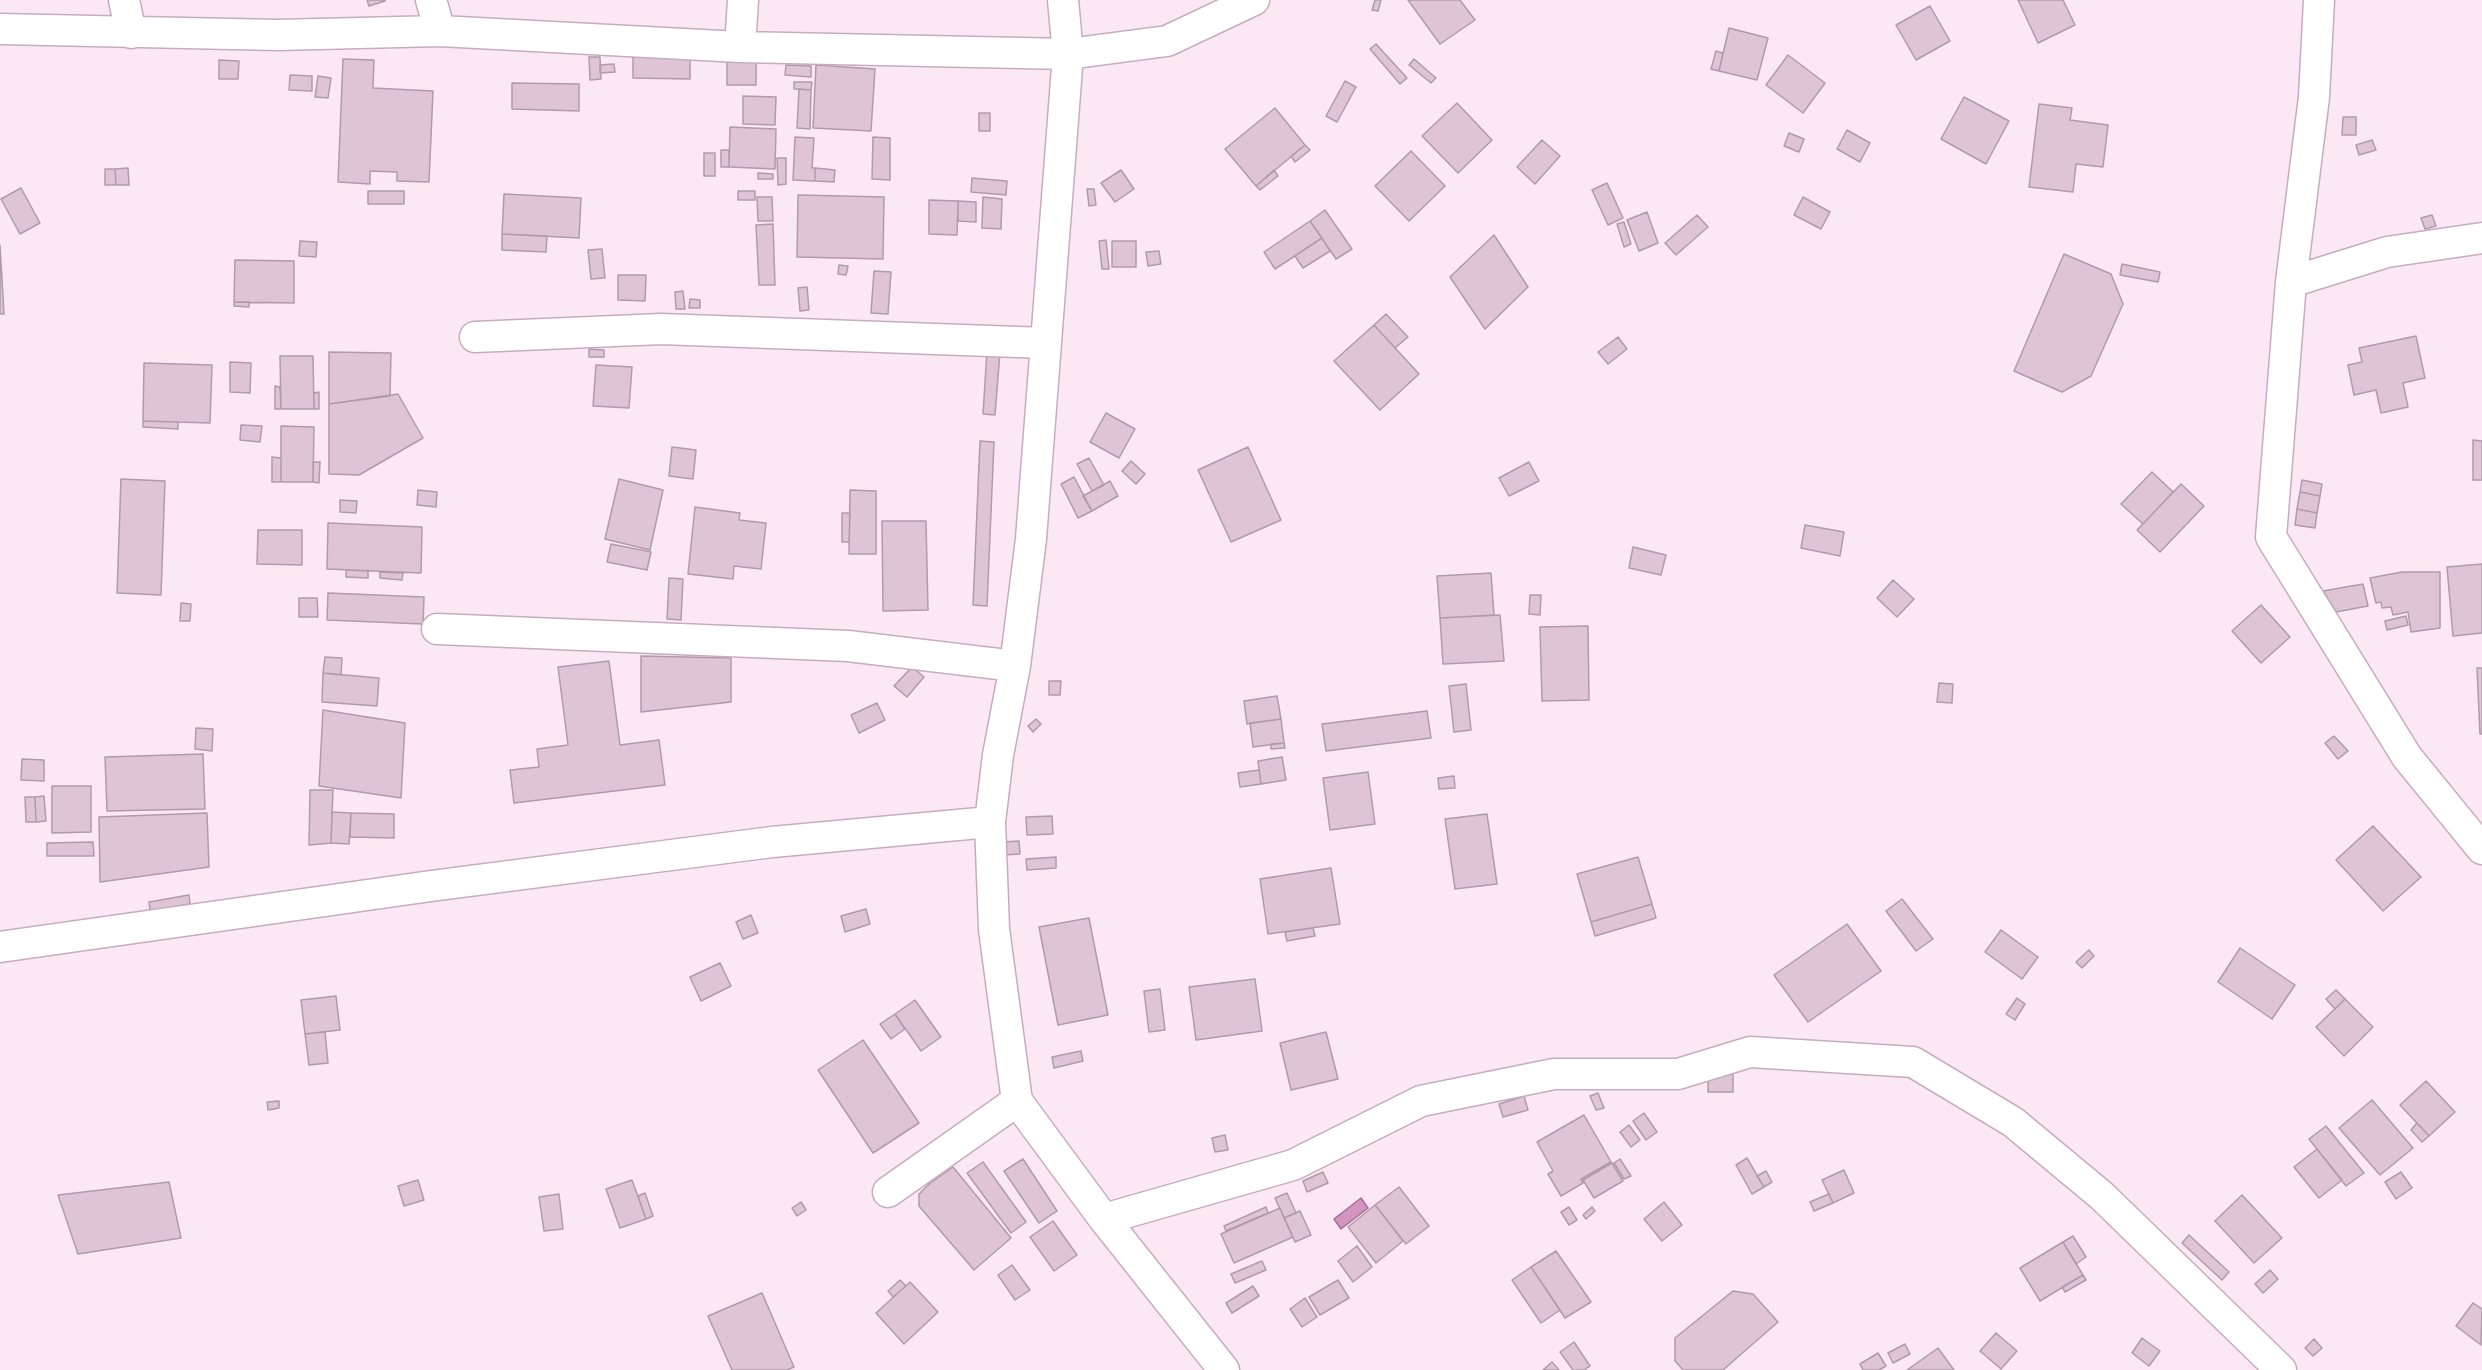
<!DOCTYPE html>
<html>
<head>
<meta charset="utf-8">
<style>
  body { margin:0 }
  canvas { display:block; background:#fce7f5 }
</style>
</head>
<body>
<canvas width="2482" height="1370"></canvas>
<script>
const context = document.querySelector('canvas').getContext('2d');
context.lineJoin = 'round';
function paint(path, color) { context.fillStyle = color; context.fill(path, 'evenodd'); }
function strokePath(path, color, width, dash) { context.strokeStyle = color; context.lineWidth = width; context.lineCap = dash ? 'butt' : 'round'; context.setLineDash(dash || []); context.stroke(path); }
const water = new Path2D(`
  M 1361,1198 L 1368,1208 L 1341,1229 L 1334,1219 Z`);
const building = new Path2D(`
  M 367,0 L 385,0 L 385,1 L 369,6 Z
  M 1375,0 L 1381,0 L 1378,11 L 1372,10 Z
  M 1408,0 L 1460,0 L 1475,20 L 1440,44 Z
  M 2018,0 L 2063,0 L 2075,25 L 2038,43 Z
  M 1930,6 L 1950,41 L 1916,60 L 1896,25 Z
  M 1729,28 L 1768,38 L 1757,80 L 1719,71 Z
  M 1376,44 L 1407,78 L 1400,84 L 1370,49 Z
  M 1716,51 L 1723,53 L 1719,71 L 1711,69 Z
  M 1788,55 L 1825,83 L 1803,113 L 1766,85 Z
  M 589,57 L 600,57 L 601,79 L 590,80 Z
  M 633,57 L 690,58 L 690,79 L 633,78 Z
  M 343,59 L 374,60 L 373,88 L 433,91 L 429,182 L 397,181 L 397,172 L 370,171 L 370,184 L 338,182 Z
  M 1414,59 L 1436,78 L 1431,83 L 1409,65 Z
  M 219,60 L 239,61 L 238,79 L 219,79 Z
  M 727,62 L 756,62 L 756,85 L 727,85 Z
  M 614,64 L 615,72 L 600,73 L 600,65 Z
  M 786,65 L 811,66 L 811,77 L 785,75 Z
  M 816,65 L 875,69 L 871,131 L 813,128 Z
  M 290,75 L 312,76 L 312,91 L 289,90 Z
  M 318,76 L 331,78 L 328,98 L 315,97 Z
  M 1345,81 L 1356,87 L 1337,122 L 1326,116 Z
  M 794,82 L 812,82 L 811,90 L 794,89 Z
  M 512,83 L 579,84 L 579,111 L 512,109 Z
  M 799,89 L 811,90 L 810,129 L 797,128 Z
  M 743,96 L 776,97 L 775,125 L 743,124 Z
  M 1964,97 L 2009,121 L 1986,164 L 1941,139 Z
  M 1457,103 L 1492,140 L 1458,173 L 1422,136 Z
  M 2039,104 L 2072,108 L 2070,120 L 2108,125 L 2103,167 L 2076,164 L 2073,192 L 2029,187 Z
  M 1275,108 L 1305,145 L 1256,186 L 1225,149 Z
  M 979,113 L 990,113 L 990,131 L 979,131 Z
  M 2343,117 L 2356,117 L 2356,135 L 2342,135 Z
  M 730,127 L 776,129 L 775,169 L 729,167 Z
  M 1847,130 L 1870,143 L 1860,162 L 1837,149 Z
  M 1789,133 L 1804,139 L 1799,152 L 1784,146 Z
  M 795,137 L 814,138 L 812,168 L 815,168 L 815,181 L 793,180 Z
  M 873,137 L 890,138 L 890,180 L 872,179 Z
  M 1542,140 L 1560,156 L 1535,184 L 1517,167 Z
  M 2372,140 L 2376,150 L 2359,155 L 2356,145 Z
  M 1305,145 L 1310,150 L 1295,162 L 1291,156 Z
  M 721,150 L 729,150 L 729,167 L 721,167 Z
  M 1411,151 L 1445,186 L 1409,221 L 1375,186 Z
  M 704,153 L 715,153 L 715,176 L 704,176 Z
  M 777,158 L 786,158 L 786,184 L 778,185 Z
  M 128,168 L 129,185 L 116,185 L 115,169 Z
  M 815,168 L 835,170 L 834,182 L 815,181 Z
  M 105,169 L 115,169 L 116,185 L 105,185 Z
  M 1121,170 L 1134,189 L 1115,202 L 1101,183 Z
  M 1274,170 L 1278,176 L 1260,190 L 1256,186 Z
  M 758,173 L 773,174 L 773,179 L 758,179 Z
  M 972,178 L 1007,181 L 1006,195 L 971,192 Z
  M 1607,183 L 1623,218 L 1608,225 L 1592,190 Z
  M 21,188 L 40,223 L 20,234 L 1,199 Z
  M 1087,189 L 1094,189 L 1096,205 L 1089,206 Z
  M 368,191 L 404,191 L 404,204 L 368,204 Z
  M 738,191 L 755,191 L 755,200 L 738,200 Z
  M 504,194 L 581,198 L 579,238 L 502,234 Z
  M 798,195 L 884,197 L 883,259 L 797,257 Z
  M 757,197 L 772,197 L 773,221 L 758,221 Z
  M 983,197 L 1002,199 L 1001,229 L 982,228 Z
  M 1803,197 L 1830,212 L 1821,229 L 1794,215 Z
  M 929,200 L 958,201 L 957,235 L 929,234 Z
  M 958,201 L 976,202 L 976,222 L 958,221 Z
  M 1325,210 L 1352,249 L 1336,259 L 1310,221 Z
  M 1647,212 L 1658,243 L 1639,251 L 1627,220 Z
  M 1697,215 L 1708,227 L 1676,255 L 1665,243 Z
  M 2432,215 L 2436,226 L 2425,229 L 2421,218 Z
  M 1310,221 L 1322,238 L 1275,269 L 1264,252 Z
  M 1624,222 L 1631,244 L 1624,247 L 1617,224 Z
  M 773,224 L 775,285 L 759,285 L 756,225 Z
  M 502,234 L 547,236 L 546,252 L 502,250 Z
  M 1494,235 L 1528,287 L 1485,329 L 1450,277 Z
  M 1322,238 L 1330,251 L 1303,268 L 1295,256 Z
  M 1106,240 L 1109,269 L 1102,269 L 1099,241 Z
  M 300,241 L 317,242 L 316,257 L 299,256 Z
  M 1112,241 L 1136,241 L 1136,267 L 1112,267 Z
  M 0,245 L 4,314 L 0,314 Z
  M 602,249 L 605,278 L 591,279 L 588,250 Z
  M 1159,251 L 1161,264 L 1148,266 L 1146,252 Z
  M 2064,254 L 2111,274 L 2123,304 L 2091,376 L 2062,392 L 2014,371 Z
  M 235,260 L 294,261 L 294,303 L 234,302 Z
  M 2122,264 L 2160,272 L 2158,282 L 2120,275 Z
  M 839,265 L 848,266 L 846,275 L 838,274 Z
  M 874,271 L 891,272 L 888,314 L 871,313 Z
  M 618,275 L 646,275 L 645,301 L 618,300 Z
  M 807,287 L 809,310 L 800,311 L 798,288 Z
  M 683,291 L 685,309 L 676,309 L 675,292 Z
  M 690,299 L 700,300 L 700,308 L 689,308 Z
  M 234,302 L 249,302 L 249,307 L 234,306 Z
  M 1386,314 L 1408,337 L 1395,348 L 1374,325 Z
  M 1374,325 L 1419,374 L 1380,410 L 1334,361 Z
  M 2416,336 L 2425,378 L 2403,383 L 2408,407 L 2381,413 L 2376,390 L 2354,395 L 2348,365 L 2362,362 L 2359,348 Z
  M 1618,337 L 1627,349 L 1608,364 L 1598,352 Z
  M 589,349 L 604,350 L 604,357 L 589,357 Z
  M 987,351 L 1000,352 L 995,415 L 983,414 Z
  M 329,352 L 391,353 L 390,396 L 329,404 Z
  M 280,356 L 313,356 L 314,409 L 281,409 Z
  M 230,362 L 251,363 L 250,393 L 230,392 Z
  M 144,363 L 212,365 L 210,423 L 143,421 Z
  M 596,365 L 632,367 L 629,408 L 593,406 Z
  M 275,386 L 280,387 L 281,409 L 275,409 Z
  M 319,392 L 319,409 L 314,409 L 314,393 Z
  M 398,394 L 423,438 L 359,475 L 329,474 L 329,404 Z
  M 1106,413 L 1135,429 L 1119,458 L 1090,442 Z
  M 143,421 L 178,422 L 178,429 L 143,427 Z
  M 241,425 L 262,426 L 260,442 L 240,440 Z
  M 281,426 L 314,427 L 313,482 L 281,482 Z
  M 2473,440 L 2482,441 L 2482,480 L 2473,480 Z
  M 980,441 L 994,442 L 987,606 L 973,605 Z
  M 672,447 L 696,450 L 693,479 L 669,476 Z
  M 1248,447 L 1281,520 L 1231,542 L 1198,470 Z
  M 272,457 L 281,458 L 281,482 L 272,482 Z
  M 1089,458 L 1104,485 L 1092,491 L 1077,464 Z
  M 1131,461 L 1145,474 L 1136,484 L 1122,471 Z
  M 313,462 L 320,462 L 319,483 L 313,482 Z
  M 1529,462 L 1539,481 L 1509,496 L 1499,478 Z
  M 2152,472 L 2173,492 L 2143,524 L 2121,504 Z
  M 1074,477 L 1092,511 L 1078,518 L 1061,484 Z
  M 121,479 L 165,481 L 161,595 L 117,593 Z
  M 619,479 L 663,490 L 650,550 L 605,539 Z
  M 2302,480 L 2322,484 L 2320,496 L 2300,492 Z
  M 1110,481 L 1118,496 L 1092,511 L 1083,496 Z
  M 2181,484 L 2204,506 L 2160,552 L 2137,530 Z
  M 418,490 L 437,492 L 436,507 L 417,505 Z
  M 850,490 L 876,491 L 876,554 L 849,554 Z
  M 2300,492 L 2320,496 L 2317,513 L 2297,509 Z
  M 340,500 L 357,501 L 356,513 L 340,512 Z
  M 695,507 L 740,513 L 739,520 L 766,523 L 761,569 L 734,566 L 733,579 L 688,574 Z
  M 2297,509 L 2317,513 L 2315,528 L 2295,525 Z
  M 842,513 L 850,513 L 849,542 L 842,542 Z
  M 882,521 L 926,521 L 928,610 L 883,611 Z
  M 328,523 L 422,527 L 421,573 L 327,569 Z
  M 1805,525 L 1844,532 L 1840,556 L 1801,548 Z
  M 258,530 L 302,530 L 302,565 L 257,564 Z
  M 611,544 L 651,552 L 647,570 L 607,562 Z
  M 1633,547 L 1666,555 L 1661,575 L 1629,568 Z
  M 2482,564 L 2482,633 L 2453,636 L 2447,567 Z
  M 346,570 L 368,571 L 368,578 L 346,577 Z
  M 380,572 L 403,573 L 402,580 L 380,578 Z
  M 2402,572 L 2440,572 L 2440,628 L 2411,632 L 2408,612 L 2393,615 L 2391,607 L 2382,608 L 2381,602 L 2376,603 L 2370,578 Z
  M 1491,573 L 1494,615 L 1440,618 L 1437,576 Z
  M 669,578 L 683,579 L 681,620 L 667,619 Z
  M 1893,580 L 1914,599 L 1897,617 L 1877,598 Z
  M 2363,584 L 2368,606 L 2336,612 L 2323,591 Z
  M 328,593 L 424,597 L 423,624 L 327,620 Z
  M 1530,595 L 1541,595 L 1540,615 L 1529,614 Z
  M 299,598 L 317,598 L 318,617 L 299,617 Z
  M 181,603 L 191,604 L 190,621 L 180,621 Z
  M 2261,605 L 2290,637 L 2261,663 L 2232,631 Z
  M 1500,615 L 1504,661 L 1443,664 L 1440,618 Z
  M 2406,616 L 2408,625 L 2387,630 L 2385,621 Z
  M 1588,626 L 1589,700 L 1542,701 L 1540,627 Z
  M 641,656 L 731,658 L 731,702 L 641,712 Z
  M 325,657 L 342,658 L 341,675 L 323,673 Z
  M 609,661 L 620,745 L 659,740 L 665,785 L 514,803 L 510,770 L 539,767 L 537,749 L 568,745 L 558,667 Z
  M 912,667 L 924,677 L 907,697 L 894,686 Z
  M 2477,668 L 2482,668 L 2482,734 L 2480,734 Z
  M 323,673 L 379,678 L 377,706 L 322,702 Z
  M 1049,681 L 1061,681 L 1060,695 L 1049,695 Z
  M 1939,683 L 1953,684 L 1952,703 L 1937,702 Z
  M 1466,684 L 1471,730 L 1454,732 L 1449,686 Z
  M 1277,696 L 1281,719 L 1247,724 L 1244,701 Z
  M 877,703 L 885,720 L 859,733 L 851,715 Z
  M 323,710 L 405,723 L 401,798 L 319,786 Z
  M 1427,711 L 1431,738 L 1326,751 L 1322,724 Z
  M 1036,719 L 1041,724 L 1033,732 L 1028,726 Z
  M 1281,719 L 1284,743 L 1253,747 L 1250,723 Z
  M 196,728 L 213,729 L 212,751 L 195,749 Z
  M 2334,736 L 2348,751 L 2338,759 L 2325,743 Z
  M 1284,743 L 1285,748 L 1271,749 L 1271,744 Z
  M 203,754 L 205,809 L 107,811 L 105,757 Z
  M 1282,757 L 1286,780 L 1261,784 L 1258,761 Z
  M 22,759 L 44,760 L 44,781 L 21,780 Z
  M 1259,770 L 1261,784 L 1240,787 L 1238,773 Z
  M 1368,772 L 1375,824 L 1330,830 L 1323,778 Z
  M 1454,776 L 1455,788 L 1439,789 L 1438,778 Z
  M 52,786 L 91,786 L 91,832 L 52,833 Z
  M 310,790 L 333,790 L 331,843 L 309,845 Z
  M 44,796 L 46,821 L 36,822 L 35,797 Z
  M 25,797 L 35,797 L 36,822 L 26,822 Z
  M 332,812 L 351,813 L 349,844 L 331,843 Z
  M 207,813 L 209,867 L 100,882 L 99,817 Z
  M 351,813 L 394,814 L 394,838 L 350,837 Z
  M 1487,814 L 1497,884 L 1455,889 L 1445,819 Z
  M 1052,816 L 1053,834 L 1027,835 L 1026,817 Z
  M 2373,826 L 2421,877 L 2383,911 L 2336,860 Z
  M 1019,841 L 1020,854 L 1003,855 L 1002,842 Z
  M 93,842 L 94,856 L 47,856 L 47,843 Z
  M 1056,857 L 1056,868 L 1027,870 L 1026,859 Z
  M 1638,857 L 1652,904 L 1591,922 L 1577,874 Z
  M 1331,868 L 1340,924 L 1268,934 L 1260,879 Z
  M 189,895 L 190,904 L 150,911 L 149,902 Z
  M 1902,899 L 1933,939 L 1916,951 L 1886,911 Z
  M 1652,904 L 1656,918 L 1595,936 L 1591,922 Z
  M 866,909 L 870,924 L 845,932 L 841,916 Z
  M 751,915 L 758,933 L 743,939 L 736,922 Z
  M 1089,918 L 1108,1015 L 1058,1025 L 1039,927 Z
  M 1847,924 L 1881,971 L 1808,1022 L 1774,975 Z
  M 1313,928 L 1315,936 L 1287,941 L 1285,932 Z
  M 2001,930 L 2038,957 L 2022,979 L 1985,952 Z
  M 2240,948 L 2295,985 L 2272,1019 L 2218,982 Z
  M 2089,950 L 2094,956 L 2082,968 L 2076,962 Z
  M 720,963 L 731,986 L 701,1001 L 690,977 Z
  M 1255,979 L 1262,1031 L 1196,1040 L 1189,987 Z
  M 1160,989 L 1165,1030 L 1149,1032 L 1144,991 Z
  M 2336,990 L 2345,999 L 2335,1009 L 2326,999 Z
  M 336,996 L 340,1030 L 305,1034 L 301,1000 Z
  M 2017,998 L 2025,1004 L 2015,1020 L 2006,1014 Z
  M 2345,999 L 2373,1027 L 2344,1056 L 2316,1027 Z
  M 915,1000 L 941,1037 L 921,1051 L 895,1014 Z
  M 895,1014 L 905,1029 L 891,1039 L 880,1024 Z
  M 325,1032 L 328,1063 L 309,1065 L 305,1034 Z
  M 1326,1032 L 1338,1079 L 1291,1090 L 1280,1043 Z
  M 863,1040 L 919,1123 L 873,1153 L 818,1070 Z
  M 1081,1051 L 1083,1061 L 1054,1068 L 1052,1057 Z
  M 1708,1071 L 1733,1071 L 1733,1092 L 1708,1092 Z
  M 2426,1081 L 2455,1112 L 2429,1136 L 2400,1105 Z
  M 1598,1093 L 1604,1108 L 1596,1110 L 1590,1096 Z
  M 1524,1096 L 1528,1110 L 1503,1117 L 1499,1104 Z
  M 2372,1100 L 2413,1148 L 2380,1175 L 2339,1128 Z
  M 279,1101 L 279,1108 L 268,1110 L 267,1102 Z
  M 1644,1113 L 1657,1132 L 1646,1140 L 1633,1121 Z
  M 1584,1115 L 1611,1162 L 1581,1179 L 1583,1183 L 1561,1196 L 1548,1174 L 1553,1171 L 1537,1142 Z
  M 2417,1123 L 2429,1136 L 2422,1142 L 2411,1130 Z
  M 1629,1125 L 1640,1140 L 1631,1147 L 1620,1132 Z
  M 2326,1126 L 2364,1173 L 2346,1186 L 2309,1139 Z
  M 1225,1135 L 1228,1150 L 1215,1152 L 1212,1138 Z
  M 2317,1149 L 2342,1180 L 2319,1198 L 2294,1167 Z
  M 1747,1158 L 1764,1187 L 1752,1194 L 1736,1165 Z
  M 1023,1159 L 1057,1211 L 1039,1223 L 1004,1171 Z
  M 1620,1159 L 1631,1176 L 1624,1179 L 1614,1163 Z
  M 983,1162 L 1026,1222 L 1011,1233 L 967,1173 Z
  M 1612,1163 L 1623,1181 L 1594,1198 L 1583,1180 Z
  M 953,1167 L 1011,1238 L 974,1270 L 919,1206 L 919,1194 L 929,1184 Z
  M 1844,1170 L 1854,1193 L 1833,1203 L 1822,1180 Z
  M 1766,1171 L 1772,1182 L 1764,1187 L 1757,1176 Z
  M 1323,1172 L 1328,1183 L 1307,1192 L 1303,1181 Z
  M 2401,1172 L 2412,1188 L 2396,1199 L 2385,1182 Z
  M 418,1180 L 424,1200 L 404,1206 L 398,1186 Z
  M 632,1180 L 646,1219 L 620,1228 L 606,1189 Z
  M 169,1182 L 181,1238 L 78,1254 L 58,1195 Z
  M 1399,1187 L 1429,1226 L 1406,1244 L 1375,1205 Z
  M 645,1193 L 653,1216 L 646,1219 L 638,1196 Z
  M 1287,1193 L 1296,1213 L 1284,1218 L 1275,1198 Z
  M 559,1194 L 563,1229 L 544,1231 L 539,1197 Z
  M 1829,1194 L 1833,1203 L 1814,1211 L 1810,1202 Z
  M 2242,1195 L 2282,1238 L 2254,1263 L 2215,1221 Z
  M 801,1202 L 806,1210 L 797,1216 L 792,1208 Z
  M 1664,1202 L 1682,1225 L 1662,1241 L 1644,1219 Z
  M 1375,1205 L 1403,1241 L 1376,1263 L 1348,1227 Z
  M 1266,1207 L 1268,1213 L 1226,1231 L 1224,1226 Z
  M 1569,1207 L 1577,1220 L 1569,1225 L 1561,1212 Z
  M 1592,1207 L 1595,1211 L 1586,1219 L 1583,1215 Z
  M 1280,1208 L 1293,1237 L 1234,1263 L 1221,1234 Z
  M 1300,1211 L 1311,1235 L 1295,1242 L 1284,1218 Z
  M 1053,1221 L 1077,1255 L 1054,1271 L 1030,1237 Z
  M 2189,1235 L 2229,1272 L 2222,1280 L 2182,1243 Z
  M 2073,1236 L 2086,1257 L 2076,1264 L 2063,1242 Z
  M 2063,1242 L 2083,1275 L 2040,1301 L 2020,1268 Z
  M 1357,1246 L 1372,1267 L 1353,1282 L 1338,1261 Z
  M 1556,1251 L 1591,1302 L 1565,1318 L 1531,1267 Z
  M 1262,1261 L 1266,1270 L 1235,1283 L 1231,1274 Z
  M 1012,1265 L 1030,1290 L 1015,1300 L 998,1275 Z
  M 1531,1267 L 1560,1310 L 1541,1323 L 1512,1280 Z
  M 2270,1270 L 2278,1279 L 2263,1293 L 2255,1284 Z
  M 2083,1275 L 2086,1280 L 2065,1292 L 2062,1287 Z
  M 900,1280 L 906,1286 L 893,1297 L 888,1291 Z
  M 1338,1280 L 1349,1298 L 1320,1315 L 1309,1297 Z
  M 910,1282 L 938,1312 L 904,1344 L 876,1313 Z
  M 1253,1286 L 1259,1296 L 1232,1313 L 1226,1303 Z
  M 1733,1291 L 1753,1294 L 1778,1322 L 1723,1370 L 1683,1370 L 1675,1361 L 1675,1338 Z
  M 762,1293 L 794,1367 L 787,1370 L 732,1370 L 708,1316 Z
  M 1305,1298 L 1317,1317 L 1302,1327 L 1290,1309 Z
  M 2473,1303 L 2482,1309 L 2481,1345 L 2456,1326 Z
  M 1996,1333 L 2017,1351 L 2001,1369 L 1980,1351 Z
  M 2142,1338 L 2160,1351 L 2149,1366 L 2132,1353 Z
  M 2314,1339 L 2322,1348 L 2313,1356 L 2305,1348 Z
  M 1574,1342 L 1590,1366 L 1584,1370 L 1573,1370 L 1560,1352 Z
  M 1905,1344 L 1910,1354 L 1893,1363 L 1888,1353 Z
  M 1938,1348 L 1954,1370 L 1907,1370 Z
  M 1878,1353 L 1886,1366 L 1879,1370 L 1863,1370 L 1860,1364 Z
  M 1552,1362 L 1559,1370 L 1543,1370 Z`);
const minor = new Path2D(`
  M 124,0 L 131,33
  M 431,0 L 440,31
  M 1063,0 L 1068,54 L 1031,539 L 1015,666 L 998,755 L 990,822 L 994,929 L 1017,1101 L 1104,1219 L 1224,1370
  M 2319,0 L 2314,97 L 2291,282 L 2387,252 L 2482,238
  M 0,29 L 278,35 L 440,31 L 740,47 L 1068,54 L 1167,41 L 1254,0
  M 740,47 L 743,0
  M 2291,282 L 2271,537 L 2407,757 L 2482,849
  M 475,337 L 661,329 L 1045,343
  M 437,629 L 848,646 L 1015,666
  M 0,947 L 431,886 L 772,842 L 990,822
  M 888,1192 L 1017,1101
  M 1104,1219 L 1293,1165 L 1421,1101 L 1554,1074 L 1678,1074 L 1750,1052 L 1913,1062 L 2013,1122 L 2102,1196 L 2281,1370`);
paint(water, '#d594c0');
strokePath(water, '#a07090', 1.5);
paint(building, '#dec4d5');
strokePath(building, '#b29aaa', 1.5);
strokePath(minor, '#c6adbd', 33);
strokePath(minor, '#fff', 30);
</script>
</body>
</html>
